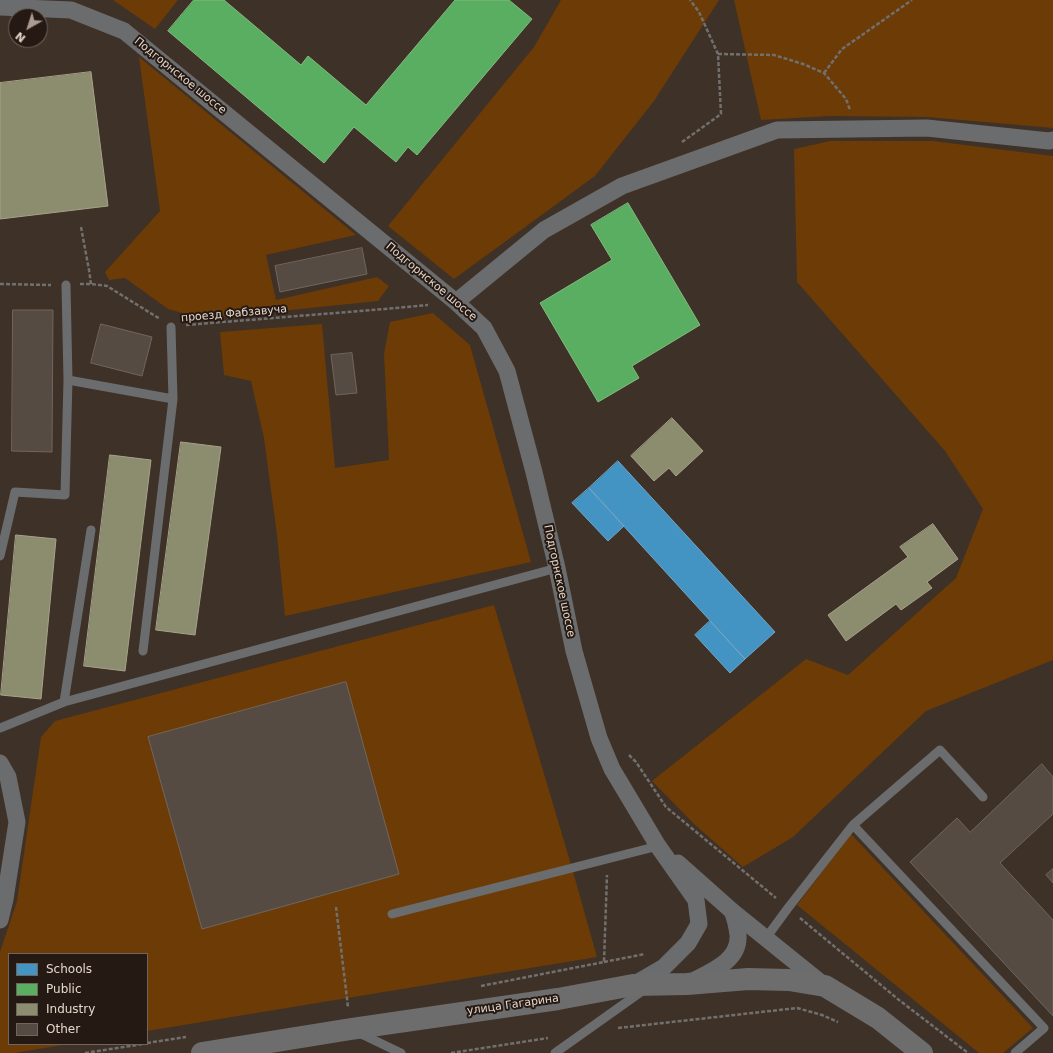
<!DOCTYPE html>
<html>
<head>
<meta charset="utf-8">
<style>
  body { margin:0 }
  #map { position:relative; width:1053px; height:1053px; overflow:hidden; background:#3e3127; font-family:"DejaVu Sans",sans-serif }
  canvas { display:block }
  .legend { position:absolute; left:8px; top:953px; width:140px; height:92px; box-sizing:border-box; background:#251a13; border:1px solid #72655d; margin:0; padding:5px 7px; list-style:none; font-size:12px; color:#e5d6cc }
  .legend li { display:flex; align-items:center; gap:8px; height:20px }
  .legend b { width:20px; border:1px solid #72655d }
  .north { position:absolute; left:8px; top:8px; width:40px; height:40px; box-sizing:border-box; background:#251a13; border:1px solid #72655d; border-radius:50%; rotate:219deg; font-size:11px; font-weight:700; line-height:16px; text-align:center; color:#e5d6cc }
  .north::after { content:''; display:block; margin:auto; width:14px; height:18px; background:#ab9c92; clip-path:polygon(50% 0,100% 100%,50% 72%,0 100%) }
</style>
</head>
<body>
<div id="map">
<canvas width="1053" height="1053"></canvas>
<ul class="legend">
<li><b style="height:11px;background:#4393c3"></b>Schools</li>
<li><b style="height:11px;background:#5aae61"></b>Public</li>
<li><b style="height:11px;background:#8c8c6e"></b>Industry</li>
<li><b style="height:11px;background:#564b43"></b>Other</li>
</ul>
<div class="north">N</div>
</div>
<script>
const context = document.querySelector('canvas').getContext('2d');
context.lineJoin = 'round';
function paint(path, color) { context.fillStyle = color; context.fill(path, 'evenodd'); }
function strokePath(path, color, width, dash) { context.strokeStyle = color; context.lineWidth = width; context.lineCap = dash ? 'butt' : 'round'; context.setLineDash(dash || []); context.stroke(path); }
function label(font, color, halo, rows, align = 'center') {
  context.font = font + ' "DejaVu Sans",sans-serif'; context.lineWidth = 4; context.setLineDash([]); context.textBaseline = 'middle'; context.strokeStyle = halo; context.fillStyle = color; for (const [text, x, y, turn = 0] of rows) {
    context.save(); context.translate(x, y); context.rotate((+turn || 0) * Math.PI / 180); context.textAlign = isNaN(turn) ? turn : align; if (halo) context.strokeText(text, 0, 0); context.fillText(text, 0, 0); context.restore();
  }
}
const green = new Path2D(`
  M 113,0 L 178,0 L 155,29 Z
  M 561,0 L 719,0 L 654,101 L 595,176 L 454,279 L 388,226 L 534,47 Z
  M 734,0 L 1053,0 L 1053,128 L 927,117 L 830,116 L 761,120 Z
  M 139,57 L 356,235 L 266,255 L 276,300 L 377,277 L 389,286 L 378,301 L 204,319 L 168,309 L 125,278 L 109,280 L 105,272 L 160,211 Z
  M 830,141 L 933,141 L 1053,156 L 1053,660 L 926,711 L 793,837 L 743,867 L 695,825 L 652,781 L 806,659 L 848,675 L 956,578 L 983,509 L 945,451 L 797,282 L 794,149 Z
  M 433,313 L 470,345 L 531,562 L 285,616 L 277,535 L 264,438 L 251,381 L 224,375 L 220,332 L 322,324 L 335,468 L 389,460 L 384,354 L 390,322 Z
  M 494,605 L 572,868 L 597,957 L 147,1031 L 147,954 L 9,954 L 9,1044 L 69,1044 L 14,1053 L 0,1053 L 0,952 L 17,901 L 41,737 L 55,721 Z
  M 851,834 L 1033,1028 L 1003,1053 L 979,1053 L 797,905 Z`);
const schools = new Path2D(`
  M 618,461 L 775,632 L 745,659 L 589,488 Z
  M 589,488 L 624,526 L 608,541 L 572,503 Z
  M 710,621 L 745,659 L 730,673 L 695,635 Z`);
const public = new Path2D(`
  M 194,0 L 224,0 L 301,65 L 308,56 L 366,105 L 455,0 L 509,0 L 532,19 L 417,155 L 408,147 L 396,162 L 354,127 L 324,163 L 168,31 Z
  M 628,203 L 700,325 L 632,366 L 639,378 L 598,402 L 540,303 L 612,260 L 591,225 Z`);
const industry = new Path2D(`
  M 91,72 L 108,206 L 0,219 L 0,83 Z
  M 672,418 L 703,451 L 676,476 L 669,468 L 654,481 L 631,456 Z
  M 181,442 L 221,447 L 195,635 L 156,630 Z
  M 110,455 L 151,460 L 125,671 L 84,666 Z
  M 933,524 L 958,559 L 927,582 L 932,588 L 901,610 L 896,604 L 846,641 L 828,615 L 908,557 L 900,547 Z
  M 16,535 L 56,539 L 41,699 L 1,695 Z`);
const building = new Path2D(`
  M 362,248 L 367,274 L 280,292 L 275,266 Z
  M 13,310 L 53,310 L 52,452 L 12,451 Z
  M 101,324 L 152,337 L 142,376 L 91,363 Z
  M 352,353 L 357,393 L 336,395 L 331,355 Z
  M 346,682 L 399,874 L 202,929 L 148,737 Z
  M 1042,764 L 1053,777 L 1053,814 L 1000,863 L 1053,920 L 1053,1016 L 910,862 L 957,818 L 970,832 Z
  M 1053,869 L 1053,883 L 1046,875 Z`);
const path = new Path2D(`
  M 718,54 L 774,55 L 803,64 L 824,73 L 846,99 L 850,110
  M 824,73 L 842,49 L 912,0
  M 682,142 L 721,114 L 718,54 L 699,12 L 690,0
  M 81,227 L 89,270 L 91,284
  M 0,284 L 51,285
  M 80,284 L 91,284 L 107,286 L 160,319
  M 186,325 L 385,309 L 428,305
  M 629,755 L 636,762 L 666,807 L 776,898
  M 336,907 L 348,1007
  M 800,918 L 899,1000 L 968,1053
  M 604,962 L 645,954
  M 481,986 L 604,962 L 607,875
  M 618,1028 L 797,1008 L 822,1015 L 838,1022
  M 147,1043 L 186,1037
  M 85,1053 L 143,1044
  M 451,1053 L 548,1038`);
const service = new Path2D(`
  M 66,285 L 68,380 L 173,399
  M 0,556 L 15,492 L 65,495 L 68,380
  M 143,651 L 173,399 L 171,327
  M 64,702 L 91,530
  M 0,728 L 64,702 L 557,568
  M 853,825 L 940,750 L 983,797
  M 392,914 L 658,846
  M 766,938 L 788,908 L 853,825 L 1044,1028 L 1015,1053
  M 357,1032 L 401,1053
  M 555,1053 L 645,989`);
const minor = new Path2D(`
  M 0,7 L 71,10 L 124,31 L 456,302 L 484,328 L 507,371 L 534,472 L 557,568 L 574,651 L 599,738 L 612,769 L 658,846 L 696,900 L 699,924 L 688,943 L 664,967 L 633,985
  M 456,302 L 544,230 L 622,186 L 777,130 L 927,128 L 1049,141 L 1053,140
  M 0,763 L 8,777 L 17,822 L 5,899 L 0,920
  M 678,863 L 732,911 L 825,986
  M 691,982 C 710,972 740,961 738,935 C 737,927 735,918 732,911`);
const secondary = new Path2D(`
  M 202,1053 L 351,1029 L 558,999 L 633,985 L 687,984 L 748,979 L 789,980 L 825,986 L 878,1018 L 922,1053`);
const streetNames = [
  ["Подгорнское шоссе",180,76,39],
  ["Подгорнское шоссе",431,282,40],
  ["проезд Фабзавуча",234,314,-5],
  ["Подгорнское шоссе",559,581,78],
  ["улица Гагарина",513,1005,-8]
];
paint(green, '#6c3b06');
paint(schools, '#4393c3');
strokePath(schools, '#74a7c6', 1);
paint(public, '#5aae61');
strokePath(public, '#84ba81', 1);
paint(industry, '#8c8c6e');
strokePath(industry, '#a7a28a', 1);
paint(building, '#564b43');
strokePath(building, '#71665d', 1);
strokePath(path, '#72706e', 2.5, [4, 2]);
strokePath(service, '#6b6c6e', 9);
strokePath(minor, '#6b6c6e', 17);
strokePath(secondary, '#6e6d6e', 22);
label('11px', '#e5d6cc', '#251a13', streetNames);
</script>
</body>
</html>
